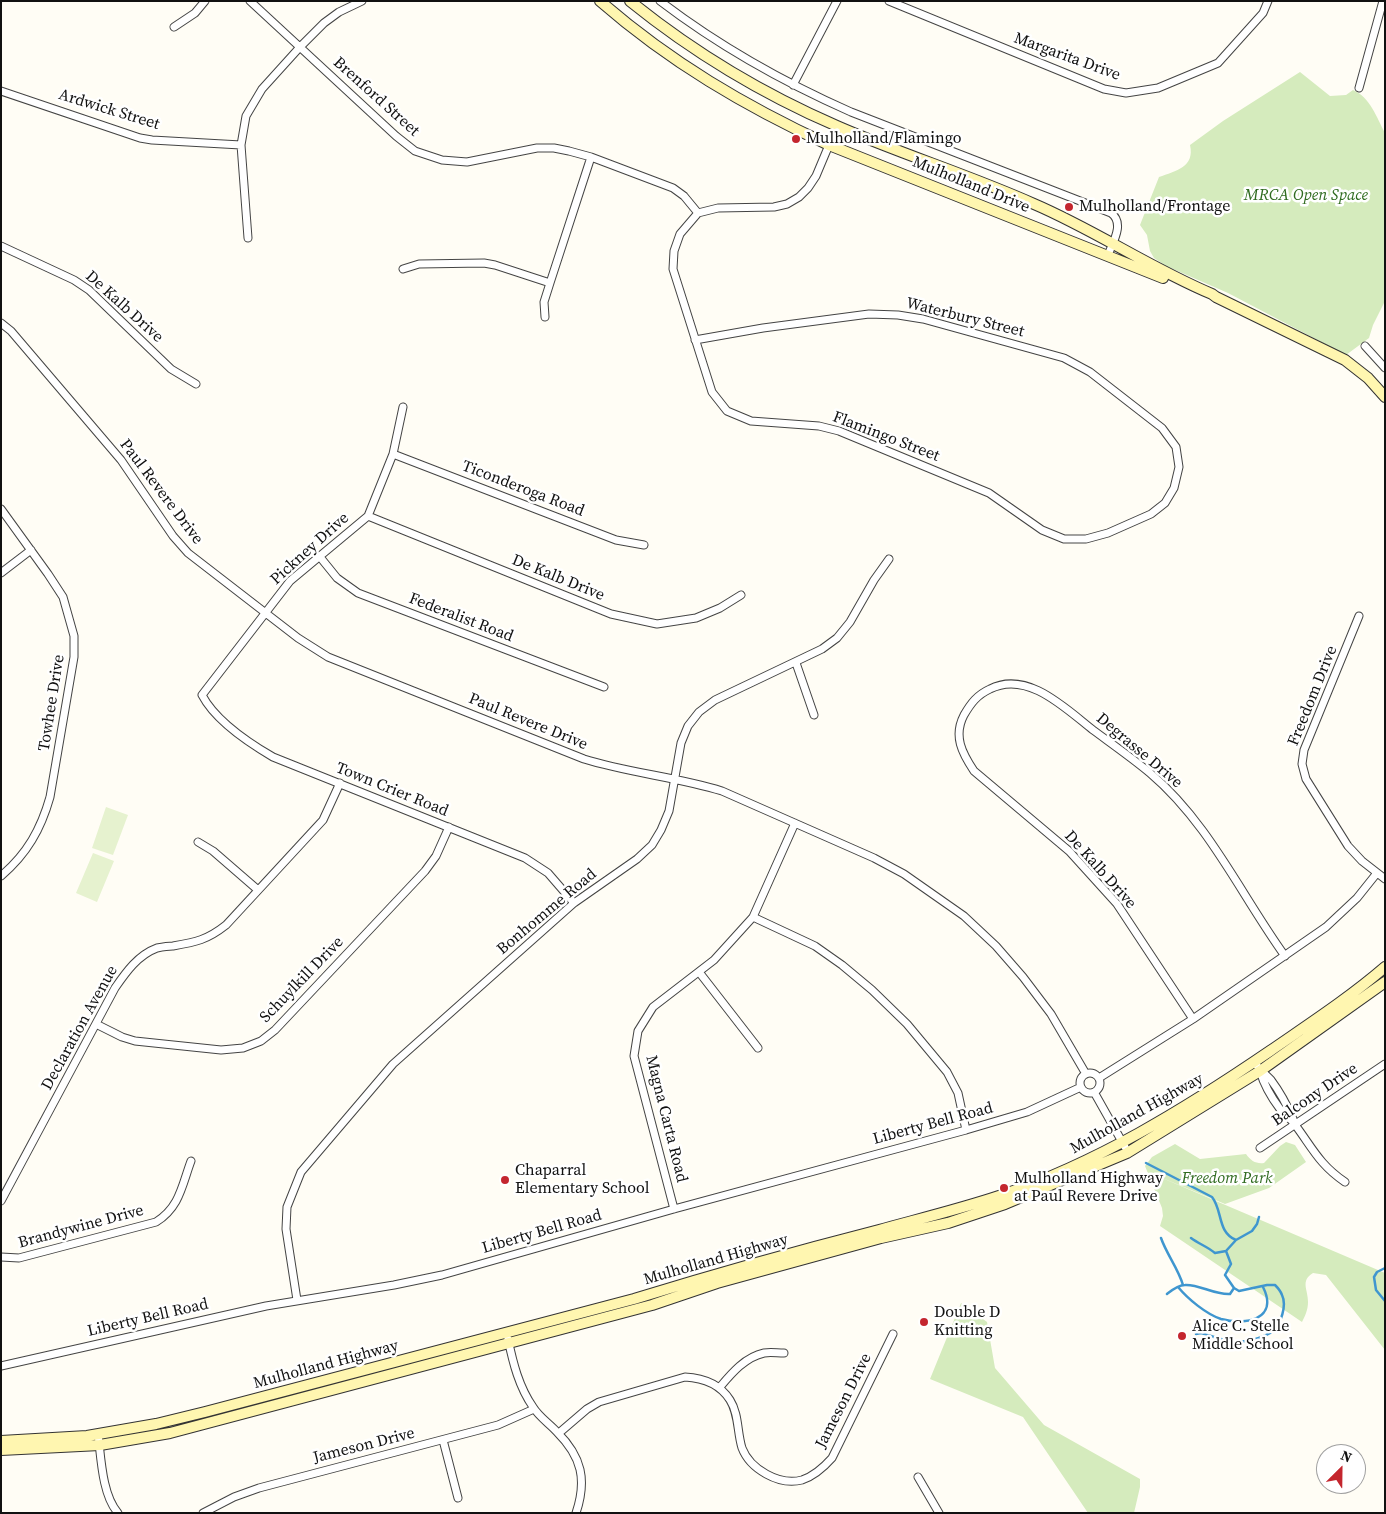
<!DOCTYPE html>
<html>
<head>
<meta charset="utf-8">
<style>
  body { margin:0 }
  #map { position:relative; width:1386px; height:1514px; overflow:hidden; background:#fffdf5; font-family:"Source Serif 4",serif }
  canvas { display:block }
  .frame { position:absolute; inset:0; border:2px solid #111; pointer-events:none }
  .north { position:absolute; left:1316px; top:1444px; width:50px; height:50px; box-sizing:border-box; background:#fff; border:1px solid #a0a0a0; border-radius:50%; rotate:23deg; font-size:14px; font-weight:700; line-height:20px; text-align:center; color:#111 }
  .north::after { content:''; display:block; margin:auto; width:18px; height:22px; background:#c4262e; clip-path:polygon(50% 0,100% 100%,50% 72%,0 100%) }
</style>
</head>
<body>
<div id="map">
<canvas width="1386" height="1514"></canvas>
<div class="frame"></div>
<div class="north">N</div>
</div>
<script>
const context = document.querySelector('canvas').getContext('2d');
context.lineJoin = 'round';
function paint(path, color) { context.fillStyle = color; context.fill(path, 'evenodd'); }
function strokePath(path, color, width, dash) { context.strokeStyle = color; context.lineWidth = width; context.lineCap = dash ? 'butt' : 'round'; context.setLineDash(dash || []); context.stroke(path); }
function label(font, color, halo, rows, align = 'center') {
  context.font = font + ' "Source Serif 4",serif'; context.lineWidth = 5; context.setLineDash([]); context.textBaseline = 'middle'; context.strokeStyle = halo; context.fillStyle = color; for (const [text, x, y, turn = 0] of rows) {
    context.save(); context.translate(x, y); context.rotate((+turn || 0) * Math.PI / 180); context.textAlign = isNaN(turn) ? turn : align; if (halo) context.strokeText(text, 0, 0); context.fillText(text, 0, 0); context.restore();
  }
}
const green = new Path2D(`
  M 1300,72 L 1330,96 L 1346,95 L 1353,90 C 1370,97 1377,118 1385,133 L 1385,301 L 1373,325 L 1369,338 L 1346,355 L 1228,293 L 1166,266 L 1154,258 L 1150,251 L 1147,235 L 1140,225 L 1159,177 C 1176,171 1195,167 1190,145 L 1223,121 Z
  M 1286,1142 L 1295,1145 L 1306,1162 L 1269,1188 L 1225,1204 L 1155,1175 L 1385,1273 L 1385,1350 L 1326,1275 L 1313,1273 C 1300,1281 1308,1289 1308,1302 C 1308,1310 1305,1316 1302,1322 L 1160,1226 L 1163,1216 L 1162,1208 L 1145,1166 L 1152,1157 L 1175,1144 L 1200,1159 L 1246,1154 C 1251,1161 1256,1164 1264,1163 L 1280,1146 Z
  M 961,1303 L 987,1322 L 995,1368 L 1044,1425 L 1140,1479 L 1140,1487 L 1134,1513 L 1088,1513 L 1023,1417 L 930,1379 Z`);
const pitch = new Path2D(`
  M 106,807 L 128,815 L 113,855 L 92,848 Z
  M 93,853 L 114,861 L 97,902 L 76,893 Z`);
const stream = new Path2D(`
  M 1146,1163 L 1212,1197 C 1223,1211 1217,1232 1236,1240
  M 1161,1238 C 1167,1255 1178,1268 1183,1285
  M 1191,1238 C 1199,1244 1208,1247 1215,1253 L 1226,1251 L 1236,1240 L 1252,1231 L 1257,1224 L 1259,1217
  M 1385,1268 L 1377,1272 L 1374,1277 L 1376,1290 L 1385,1301
  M 1178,1287 C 1188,1299 1206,1314 1221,1319 C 1246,1326 1279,1319 1263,1287
  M 1167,1294 C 1172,1290 1178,1285 1185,1285 C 1199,1284 1214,1295 1230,1294 L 1234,1288
  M 1196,1334 L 1201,1333 C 1212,1336 1224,1341 1235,1342 C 1246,1342 1264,1338 1273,1331 C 1281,1324 1287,1305 1282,1295 C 1281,1292 1278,1288 1275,1285 L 1267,1285 L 1239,1291 L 1234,1288 L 1225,1275 L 1231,1264 L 1226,1251`);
const minor = new Path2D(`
  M 250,1 L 396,136 L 415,151 L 442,160 L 467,162 L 537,148 L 554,148 L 569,151 L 591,157 L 673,188 L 684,196 L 698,213
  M 660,1 C 719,46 783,82 851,112 L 1111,213 C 1125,223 1113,242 1108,255
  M 889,1 L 1104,89 L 1126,93 L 1158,88 L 1218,63 L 1263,13 L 1268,1
  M 174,27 L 195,13 L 205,1
  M 793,85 L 837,1
  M 1359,88 L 1383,1
  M 1,91 L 140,138 L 152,140 L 241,145
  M 248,238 L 241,145 L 246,116 L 262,89 L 300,47 L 324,23 L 339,12 L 362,1
  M 1,246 L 74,280 L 89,290 L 171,369 L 196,384
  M 403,269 L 419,264 L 484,263 L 495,265 L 550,283
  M 545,317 L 544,302 L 550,283 L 591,157
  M 1,323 L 11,331 L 121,460 L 173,536 L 188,553 L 298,638 L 328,657 L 584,759 C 629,773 677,777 722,791 L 874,858 L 904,874 L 964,916 L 996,946 L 1023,977 L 1051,1014 L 1086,1074
  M 695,340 L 763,328 L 869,314 L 898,315 L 923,319 L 1064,358 L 1090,372 L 1162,428 L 1176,447 L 1179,467 L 1174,488 L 1165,503 L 1151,514 L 1108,533 L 1086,539 L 1064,539 L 1042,530 L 989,493 L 839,431 L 819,426 L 751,421 L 727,411 L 712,392 L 673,269 L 674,251 L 680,234 L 698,213 L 718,208 L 774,207 L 787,204 L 799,197 L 808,188 L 816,176 L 837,126
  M 1365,346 L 1385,368
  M 403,407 L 393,454 L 368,516 L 290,581 L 202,695 C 215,720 249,743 273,757 L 525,858 L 548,873 L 574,903
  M 393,454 L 616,540 L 644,545
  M 1,509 L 48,574 L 63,597 L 74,636 L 74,657 L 50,797 C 41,829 27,854 1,876
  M 368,516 L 611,614 L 657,624 L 696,618 L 720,608 L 741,595
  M 320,557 L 337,578 L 358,593 L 604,687
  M 1,573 L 31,550
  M 1359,616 L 1304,750 L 1302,764 L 1306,779 L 1348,846 L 1362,861 L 1385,879
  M 796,663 L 814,715
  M 198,842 L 213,851 L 258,890
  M 753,917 L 815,946 L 842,965 L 872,990 L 907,1024 L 947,1072 L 958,1093 L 966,1130
  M 699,972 L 758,1048
  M 1193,1019 L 1117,904 L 1069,851 L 974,771 C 962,753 953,736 964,715 C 971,703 977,695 990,689 C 1027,670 1065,708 1093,730 C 1112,744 1132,758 1150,773 C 1209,823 1241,895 1285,956
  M 96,1024 L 122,1037 L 135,1041 L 221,1050 L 243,1048 L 261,1041 L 275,1030 L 425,871 L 436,856 L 449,827
  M 1254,1062 C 1259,1069 1265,1074 1271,1080 C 1280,1092 1287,1105 1293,1119
  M 1260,1071 C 1264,1085 1271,1097 1280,1109 C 1285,1115 1292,1120 1296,1126 C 1313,1149 1320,1165 1345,1182
  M1080 1083a10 10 0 1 1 20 0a10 10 0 1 1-20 0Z
  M 1099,1078 L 1193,1019 L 1326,927 L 1357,898 L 1377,873
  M 1094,1092 L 1125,1147
  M 1260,1148 L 1385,1064
  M 1,1201 L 115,988 C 126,972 138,955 157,948 C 162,947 168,946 173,946 C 196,942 207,940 226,925 L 323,820 L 340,783
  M 674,1209 L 634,1056 L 638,1031 L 653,1007 L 714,960 L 753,917 L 795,823
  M 1,1257 L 19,1258 L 156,1222 C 180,1207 182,1185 191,1161
  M 297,1300 L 286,1229 L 287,1207 L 301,1172 L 393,1064 L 574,903 L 637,859 L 652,845 L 661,830 L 669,811 L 681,743 L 688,726 L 699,712 L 715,700 L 822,649 L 837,638 L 850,622 L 874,580 L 889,559
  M 508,1339 C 513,1363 519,1387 533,1407 C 539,1417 550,1424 557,1432 C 582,1457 587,1480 576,1513
  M 1,1366 L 266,1306 L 394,1285 L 442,1275 L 674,1209 L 966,1130 L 1027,1112 L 1081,1087
  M 720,1387 C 731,1374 745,1357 764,1353 C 770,1352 777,1353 784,1353
  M 559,1433 L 587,1409 L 599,1402 L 685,1377 C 703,1378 720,1384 730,1400 C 739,1414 737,1432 742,1448 C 750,1469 779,1486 802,1480 C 814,1476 824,1467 832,1458 L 893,1334
  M 98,1434 C 101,1457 102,1495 118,1513
  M 443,1440 L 458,1498
  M 918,1477 L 939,1513
  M 203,1513 L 234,1497 L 259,1488 L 498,1425 L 534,1409`);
const secondary = new Path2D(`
  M 600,1 C 670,62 745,106 829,145 L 1163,278
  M 630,1 C 693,52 763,94 837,126 C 901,154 969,175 1034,204 C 1095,230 1150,268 1212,294 L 1216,297 L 1345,360 L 1368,378 L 1385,397
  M 1,1441 L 87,1436 L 156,1424 L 205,1412 L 634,1299 C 715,1274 797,1251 879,1230 C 919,1219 960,1209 999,1196 C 1097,1163 1185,1109 1270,1051 C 1309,1024 1349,998 1385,967
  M 1,1450 L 100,1445 L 170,1433 L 652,1305 L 717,1283 L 881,1238 L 948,1223 L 1005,1204 L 1127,1153 L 1260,1071 L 1385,982`);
const markers = [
  [796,139,5,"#c4262e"],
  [1069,207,5,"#c4262e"],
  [505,1180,5,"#c4262e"],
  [1004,1188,5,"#c4262e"],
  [924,1322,5,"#c4262e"],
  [1182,1336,5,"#c4262e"]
];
const streetNames = [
  ["Margarita Drive",1067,57,20],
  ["Brenford Street",376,97,42],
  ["Ardwick Street",109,110,17],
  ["Mulholland Drive",971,185,22],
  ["De Kalb Drive",124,307,42],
  ["Waterbury Street",965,318,14],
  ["Flamingo Street",886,437,21],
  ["Ticonderoga Road",523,489,21],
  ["Paul Revere Drive",161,492,53],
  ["Pickney Drive",310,549,-42],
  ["De Kalb Drive",558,578,22],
  ["Federalist Road",461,618,21],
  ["Freedom Drive",1313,696,-68],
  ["Towhee Drive",52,703,-81],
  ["Paul Revere Drive",528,722,22],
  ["Degrasse Drive",1139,751,40],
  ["Town Crier Road",392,790,22],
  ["De Kalb Drive",1100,870,48],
  ["Bonhomme Road",547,912,-40],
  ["Schuylkill Drive",302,980,-46],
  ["Declaration Avenue",80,1028,-61],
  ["Balcony Drive",1315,1095,-34],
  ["Mulholland Highway",1137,1114,-29],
  ["Magna Carta Road",666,1119,76],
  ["Liberty Bell Road",933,1124,-15],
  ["Brandywine Drive",81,1227,-15],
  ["Liberty Bell Road",542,1232,-16],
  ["Mulholland Highway",716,1260,-16],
  ["Liberty Bell Road",148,1318,-13],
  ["Mulholland Highway",326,1365,-15],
  ["Jameson Drive",844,1401,-63],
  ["Jameson Drive",364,1446,-14]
];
const poiNames = [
  ["Mulholland/Flamingo",806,139],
  ["Mulholland/Frontage",1079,207],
  ["Chaparral",515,1171],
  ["Elementary School",515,1189],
  ["Mulholland Highway",1014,1179],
  ["at Paul Revere Drive",1014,1197],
  ["Double D",934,1313],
  ["Knitting",934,1331],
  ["Alice C. Stelle",1192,1327],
  ["Middle School",1192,1345]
];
const parkNames = [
  ["MRCA Open Space",1306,196],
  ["Freedom Park",1227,1179]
];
paint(green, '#d5ebbd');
paint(pitch, '#e6f2cf');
strokePath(stream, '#3f96cf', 2.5);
strokePath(minor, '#444', 9);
strokePath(secondary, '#333', 12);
strokePath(minor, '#fff', 7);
strokePath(secondary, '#fff6b0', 10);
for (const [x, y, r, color] of markers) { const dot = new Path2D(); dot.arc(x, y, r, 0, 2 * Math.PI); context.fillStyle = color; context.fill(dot); strokePath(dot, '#fff', 2); }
label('16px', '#111', '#fff', streetNames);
label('16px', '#111', '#fff', poiNames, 'left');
label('italic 16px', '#2f6b1f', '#fff', parkNames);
</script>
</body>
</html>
